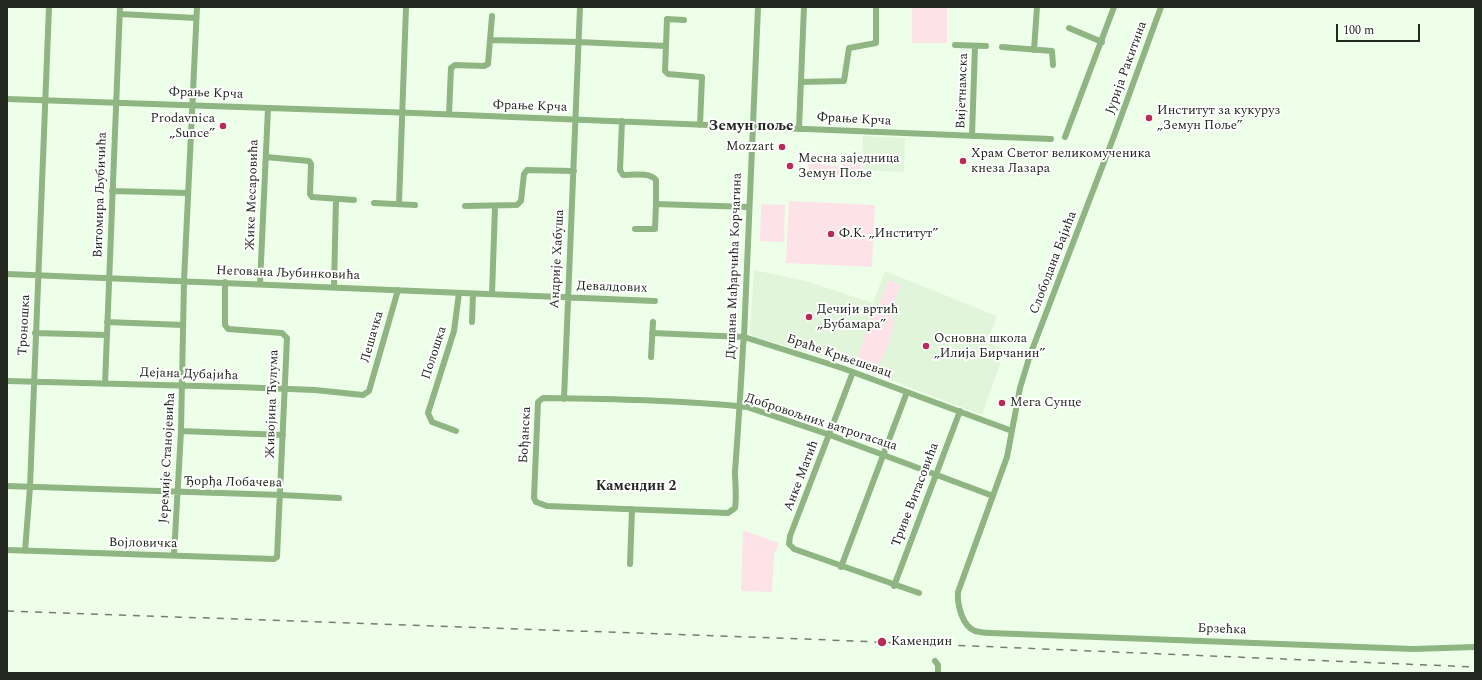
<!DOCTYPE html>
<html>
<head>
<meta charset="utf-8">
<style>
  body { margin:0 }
  #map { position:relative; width:1482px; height:680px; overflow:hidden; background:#eeffe9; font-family:Spectral,serif }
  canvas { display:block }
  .frame { position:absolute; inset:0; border:8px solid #232921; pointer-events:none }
  .scale { position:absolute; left:1336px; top:24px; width:84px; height:18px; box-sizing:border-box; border:2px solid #232921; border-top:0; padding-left:5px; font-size:12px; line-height:14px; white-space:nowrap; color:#232921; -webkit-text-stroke:3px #fff; paint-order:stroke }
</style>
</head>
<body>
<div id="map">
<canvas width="1482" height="680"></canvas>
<div class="frame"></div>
<div class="scale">100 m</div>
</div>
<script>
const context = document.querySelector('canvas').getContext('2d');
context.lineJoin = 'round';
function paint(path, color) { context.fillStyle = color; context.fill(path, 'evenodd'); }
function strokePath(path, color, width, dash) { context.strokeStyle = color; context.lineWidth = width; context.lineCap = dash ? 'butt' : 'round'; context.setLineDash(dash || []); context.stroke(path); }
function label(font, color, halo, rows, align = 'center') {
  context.font = font + ' Spectral,serif'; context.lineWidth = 4; context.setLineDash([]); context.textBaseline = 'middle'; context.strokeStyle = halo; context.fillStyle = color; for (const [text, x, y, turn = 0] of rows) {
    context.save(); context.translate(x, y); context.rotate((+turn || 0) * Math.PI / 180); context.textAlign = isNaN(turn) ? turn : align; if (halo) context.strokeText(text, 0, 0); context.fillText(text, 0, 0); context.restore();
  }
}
const built = new Path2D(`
  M 863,136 L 905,138 L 904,172 L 862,170 Z
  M 754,270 L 806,281 L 873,303 L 885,271 L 997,316 L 987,342 L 1005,350 L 982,415 L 849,364 L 752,336 L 750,332 Z`);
const green = new Path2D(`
  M 912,7 L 947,7 L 947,43 L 912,43 Z
  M 808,162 L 841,167 L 842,163 L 861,163 L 861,176 L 808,174 Z
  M 789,201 L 875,205 L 872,267 L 786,263 Z
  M 761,204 L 785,205 L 784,242 L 760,241 Z
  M 889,280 L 901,285 L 891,311 L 878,306 Z
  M 882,310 C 890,312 895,317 894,326 C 890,337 887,351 881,361 C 875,374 857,365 859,352 L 873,315 Z
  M 743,530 L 779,543 L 774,554 L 772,592 L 741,591 Z`);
const minor = new Path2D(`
  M 758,7 L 744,337 L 743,346 C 741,388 738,430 735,472 C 735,484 737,496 735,508 L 728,513 L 547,506 L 536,502 L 534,498 L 538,402 L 543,398 C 611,399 679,400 747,407 L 830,435 L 993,496
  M 1161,7 L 1114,136 L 1030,355 L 1020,388 L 1007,457 L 958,592 C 957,604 962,626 975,631 C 979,632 985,633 990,633 L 1413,649 L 1475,647
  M 120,14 L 196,18
  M 684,20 L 667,19 L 665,71 L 668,74 L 702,77 L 700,125
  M 1069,28 L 1102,42
  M 490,40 L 492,16
  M 955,45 L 986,46
  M 1002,47 L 1052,51 L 1053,65
  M 1034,50 L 1037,7
  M 801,82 L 844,81 L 849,48 L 876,43 L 876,7
  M 7,99 L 414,113 L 1051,139
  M 449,114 L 451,68 L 455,65 L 484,66 L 488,64 L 490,40 L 579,42 L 666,46
  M 622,121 L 620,170 L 623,175 C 632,175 650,172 656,180 L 656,204 L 748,207
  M 799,129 L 804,7
  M 972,136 L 975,46
  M 1065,137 L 1114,7
  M 266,157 L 309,161 L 311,164 L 310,194 L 312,197 L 354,200
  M 112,191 L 188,193
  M 374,203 L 415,205
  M 399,204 L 406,7
  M 465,206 L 517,205 L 521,201 L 524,174 L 527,170 L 574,171
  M 635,229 L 655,229 L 656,204
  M 7,274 L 655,301
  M 260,284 L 268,108
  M 334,287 L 336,199
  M 492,294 L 495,207
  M 107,322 L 183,325
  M 472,322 L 473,294
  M 35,333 L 107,335
  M 652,333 L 744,337 L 842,368 L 1012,431
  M 651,357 L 653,322
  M 853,372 L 790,536 L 789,544 L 794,549 L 919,593
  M 7,381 L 237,387 L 315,390 L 363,395 L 369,391 L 398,290
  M 105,384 L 120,7
  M 564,399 L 580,7
  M 181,431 L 283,435
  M 456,431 L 432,422 L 428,413 L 454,331 L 459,293
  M 7,486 L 281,495 L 339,498
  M 7,550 L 274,559 L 277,557 L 287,338 L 282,333 L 228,329 L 225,325 L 225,282
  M 25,551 L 30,487 L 49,7
  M 174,555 L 181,431 L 184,281 L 197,7
  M 630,564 L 632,509
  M 841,567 L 907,392
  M 894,586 L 960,411
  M 935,661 L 938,665 L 938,673`);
const rail = new Path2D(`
  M 7,611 L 805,639 L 1475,667`);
const markers = [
  [1149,118,4,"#ba2b59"],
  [223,126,4,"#ba2b59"],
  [782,147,4,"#ba2b59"],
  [963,161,4,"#ba2b59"],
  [790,166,4,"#ba2b59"],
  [831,234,4,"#ba2b59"],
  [809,317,4,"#ba2b59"],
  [926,346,4,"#ba2b59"],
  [1002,403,4,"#ba2b59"],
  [882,642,5,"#ba2b59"]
];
const streetNames = [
  ["Јурија Ракитина",1127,68,-70],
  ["Вијетнамска",963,91,-88],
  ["Фрање Крча",206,94,2],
  ["Фрање Крча",530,107,2],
  ["Фрање Крча",854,120,3],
  ["Витомира Љубичића",101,195,-88],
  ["Жике Месаровића",253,195,-88],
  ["Андрије Хабуша",558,259,-87],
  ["Слободана Бајића",1054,263,-69],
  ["Душана Мађарчића Корчагина",735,266,-88],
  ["Негована Љубинковића",288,274,2],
  ["Девалдових",612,288,2],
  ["Троношка",25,325,-87],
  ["Лешачка",373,337,-74],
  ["Полошка",435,353,-72],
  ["Браће Крњешевац",839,357,19],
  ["Дејана Дубајића",189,375,2],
  ["Живојина Ћулума",273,404,-88],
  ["Добровољних ватрогасаца",821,423,18],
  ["Бођанска",526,435,-87],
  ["Јеремије Станојевића",168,458,-87],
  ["Анке Матић",802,476,-69],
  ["Ђорђа Лобачева",233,483,1],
  ["Триве Витасовића",916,495,-69],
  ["Војловичка",143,544,1],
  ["Брзећка",1222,630,2]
];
const poiNames = [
  ["Институт за кукуруз",1157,111],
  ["„Земун Поље”",1157,126],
  ["Prodavnica",215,119,"right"],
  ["„Sunce”",215,134,"right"],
  ["Mozzart",774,147,"right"],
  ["Храм Светог великомученика",971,154],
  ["кнеза Лазара",971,169],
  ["Месна заједница",798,159],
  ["Земун Поље",798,174],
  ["Ф.К. „Институт”",839,234],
  ["Дечији вртић",817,310],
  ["„Бубамара”",817,325],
  ["Основна школа",934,339],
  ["„Илија Бирчанин”",934,354],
  ["Мега Сунце",1010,403],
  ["Камендин",891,642]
];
const neighbourhoodNames = [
  ["Камендин 2",636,487]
];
const quarterNames = [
  ["Земун поље",751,127]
];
paint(built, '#e0f5d9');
paint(green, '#fde2e7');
strokePath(minor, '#8eb582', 6);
strokePath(rail, '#747e70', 1.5, [7, 7]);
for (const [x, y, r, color] of markers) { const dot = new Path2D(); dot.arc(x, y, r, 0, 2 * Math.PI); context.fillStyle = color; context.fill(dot); strokePath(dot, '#fff', 1.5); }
label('13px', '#232921', '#fff', streetNames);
label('13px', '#232921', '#fff', poiNames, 'left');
label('bold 14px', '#232921', '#fff', neighbourhoodNames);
label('bold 15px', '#232921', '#fff', quarterNames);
</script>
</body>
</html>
